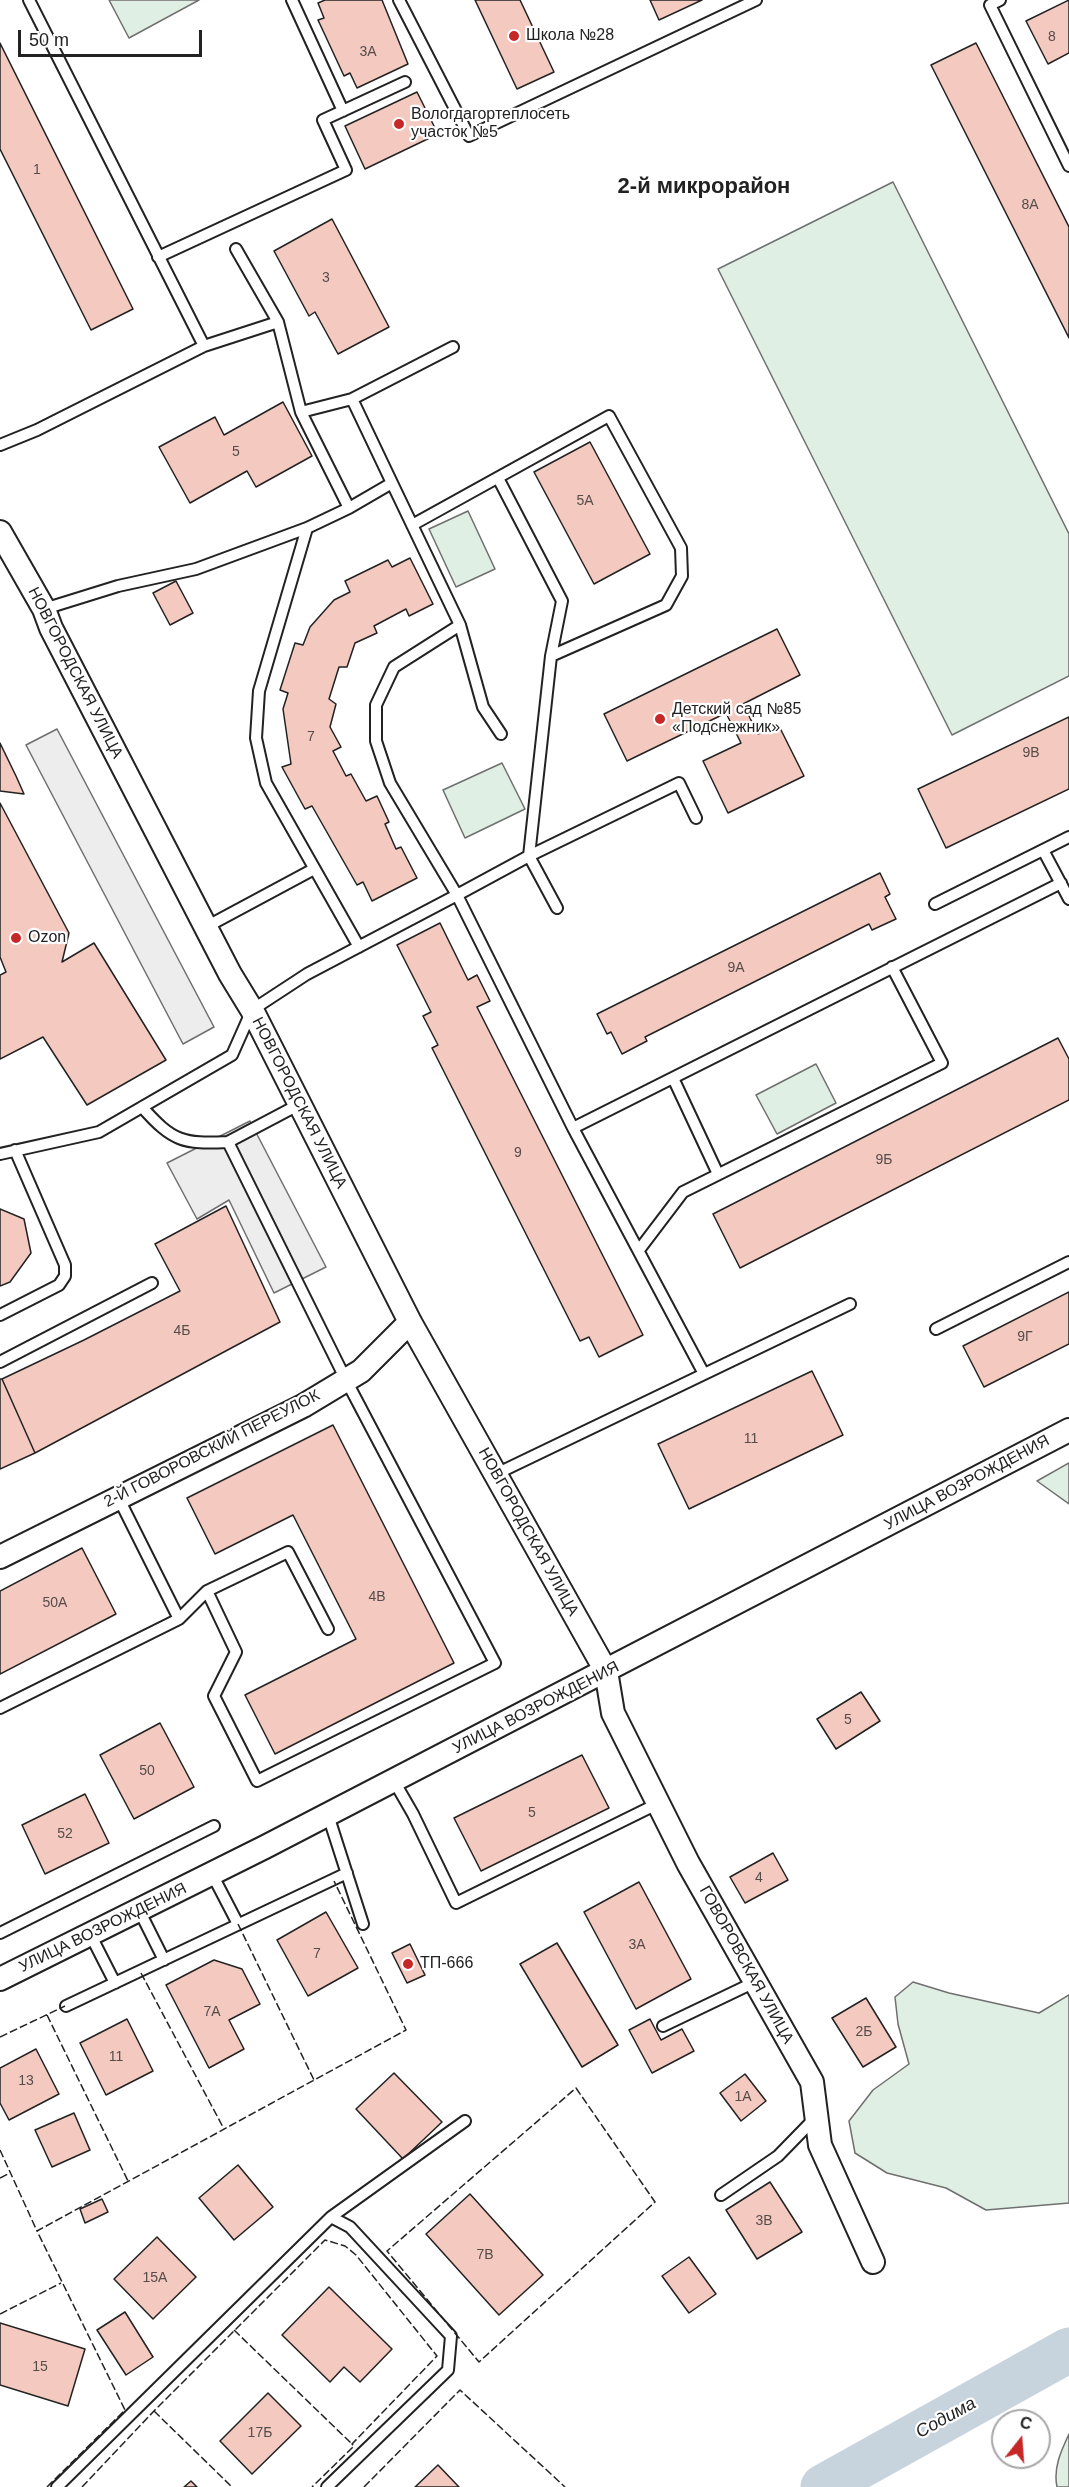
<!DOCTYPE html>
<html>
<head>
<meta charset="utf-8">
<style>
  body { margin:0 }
  #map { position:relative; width:1069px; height:2487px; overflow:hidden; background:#fff; font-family:Helvetica,sans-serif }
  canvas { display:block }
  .north { position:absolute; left:991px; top:2409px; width:60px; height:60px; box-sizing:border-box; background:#fff; border:2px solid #a7a7a7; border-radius:50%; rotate:17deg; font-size:16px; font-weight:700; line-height:24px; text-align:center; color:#222 }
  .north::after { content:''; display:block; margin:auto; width:21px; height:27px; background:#c62828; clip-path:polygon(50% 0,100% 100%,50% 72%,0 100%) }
  .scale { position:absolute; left:18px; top:30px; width:184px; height:27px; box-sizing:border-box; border:3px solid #222; border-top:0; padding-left:8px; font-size:18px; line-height:21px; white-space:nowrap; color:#222; -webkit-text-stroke:4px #fff; paint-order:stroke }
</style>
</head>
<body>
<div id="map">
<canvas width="1069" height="2487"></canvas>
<div class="north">С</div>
<div class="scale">50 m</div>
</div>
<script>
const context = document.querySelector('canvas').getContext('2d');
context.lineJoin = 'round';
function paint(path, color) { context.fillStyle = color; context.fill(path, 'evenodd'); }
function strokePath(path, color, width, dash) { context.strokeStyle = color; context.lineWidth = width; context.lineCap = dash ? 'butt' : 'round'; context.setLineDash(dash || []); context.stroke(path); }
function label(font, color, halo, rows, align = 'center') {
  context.font = font + ' Helvetica,sans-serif'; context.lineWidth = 4.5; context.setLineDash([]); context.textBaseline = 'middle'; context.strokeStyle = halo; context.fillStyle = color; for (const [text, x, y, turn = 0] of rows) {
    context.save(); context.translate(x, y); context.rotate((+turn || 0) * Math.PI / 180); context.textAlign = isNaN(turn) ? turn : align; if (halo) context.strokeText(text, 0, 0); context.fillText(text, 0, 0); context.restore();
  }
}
const green = new Path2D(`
  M 109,0 L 199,0 L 129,38 Z
  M 893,182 L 1069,534 L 1069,676 L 952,735 L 718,269 Z
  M 468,511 L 495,569 L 456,587 L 429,529 Z
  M 502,763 L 525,809 L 465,838 L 443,790 Z
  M 816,1064 L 836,1103 L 777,1134 L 756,1095 Z
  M 1069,1463 L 1069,1504 L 1037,1481 Z
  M 913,1982 L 949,1993 L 1039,2013 L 1069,1995 L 1069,2203 L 986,2210 L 946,2188 L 887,2173 L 855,2153 L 849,2121 L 873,2090 L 909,2064 L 898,2024 L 895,1997 Z
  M 1069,2434 L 1069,2487 L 1057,2487 C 1053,2468 1061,2451 1069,2434 Z`);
const parking = new Path2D(`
  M 57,729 L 214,1027 L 183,1044 L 26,745 Z
  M 250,1121 L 326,1267 L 274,1293 L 229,1200 L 197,1219 L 167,1163 Z`);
const river = new Path2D(`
  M 823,2487 L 1069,2350`);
const building = new Path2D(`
  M 325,0 L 382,0 L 408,64 L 357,88 L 350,73 L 344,76 L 318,20 L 324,18 L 318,3 Z
  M 475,0 L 520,0 L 554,72 L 517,89 Z
  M 650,0 L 702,0 L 659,20 Z
  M 1069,0 L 1069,53 L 1048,64 L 1026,21 Z
  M 0,43 L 133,309 L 91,330 L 0,149 Z
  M 976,43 L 1069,227 L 1069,338 L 931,65 Z
  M 417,92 L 438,134 L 365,169 L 345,126 Z
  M 332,219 L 389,327 L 338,354 L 315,312 L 309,316 L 274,251 Z
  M 283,402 L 312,456 L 256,487 L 247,471 L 190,503 L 159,447 L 215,417 L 224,435 Z
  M 590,442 L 650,554 L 594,584 L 534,472 Z
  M 410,558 L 433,604 L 409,616 L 406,609 L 374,626 L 377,633 L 355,643 L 347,667 L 339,667 L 329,699 L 336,704 L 330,727 L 341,747 L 333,751 L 346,776 L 351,774 L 366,801 L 377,796 L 389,822 L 385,824 L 396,849 L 401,847 L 417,878 L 372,901 L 363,882 L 357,885 L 312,806 L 305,809 L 282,767 L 291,764 L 283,709 L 288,693 L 280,690 L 295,643 L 303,645 L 310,627 L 334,600 L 350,592 L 345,581 L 388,560 L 392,567 Z
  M 176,581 L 193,613 L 170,625 L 153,593 Z
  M 777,629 L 800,675 L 743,704 L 758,734 L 778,724 L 804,776 L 728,813 L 703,761 L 741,743 L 726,713 L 627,761 L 604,714 Z
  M 1069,717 L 1069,789 L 946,848 L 918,789 Z
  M 0,743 L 16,776 L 24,794 L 0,791 Z
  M 0,803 L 69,933 L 62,962 L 94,943 L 166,1060 L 87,1105 L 43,1037 L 0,1059 L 0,975 L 6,972 L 0,957 Z
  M 880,873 L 890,894 L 885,897 L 896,919 L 872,930 L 869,924 L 645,1037 L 647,1041 L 622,1054 L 611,1032 L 607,1034 L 597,1014 Z
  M 440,923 L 468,980 L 477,975 L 490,1001 L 477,1007 L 643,1335 L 599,1357 L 589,1337 L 580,1341 L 432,1048 L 438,1045 L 423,1016 L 431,1012 L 397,945 Z
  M 1058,1038 L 1069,1059 L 1069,1100 L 740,1268 L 713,1214 Z
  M 226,1206 L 280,1322 L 35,1453 L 2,1379 L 84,1340 L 180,1291 L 155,1244 Z
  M 0,1209 L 24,1219 L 31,1253 L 10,1282 L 0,1286 Z
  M 1069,1292 L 1069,1344 L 984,1387 L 963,1346 Z
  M 812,1371 L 843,1435 L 689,1509 L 658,1444 Z
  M 0,1379 L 2,1379 L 35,1453 L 0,1469 Z
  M 333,1425 L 454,1663 L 275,1754 L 245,1695 L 356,1639 L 293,1515 L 215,1554 L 187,1498 Z
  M 82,1548 L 116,1614 L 0,1674 L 0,1591 Z
  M 861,1692 L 880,1721 L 836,1749 L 817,1719 Z
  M 160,1723 L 194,1787 L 134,1819 L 100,1755 Z
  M 582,1755 L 609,1808 L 481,1871 L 454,1818 Z
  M 85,1794 L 109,1843 L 45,1874 L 22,1825 Z
  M 773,1853 L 788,1880 L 745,1903 L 730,1877 Z
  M 639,1882 L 691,1979 L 636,2009 L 584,1912 Z
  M 326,1912 L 358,1968 L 308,1996 L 277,1940 Z
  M 557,1943 L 618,2045 L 582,2067 L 520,1964 Z
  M 410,1944 L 425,1975 L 407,1983 L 392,1953 Z
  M 214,1960 L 242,1969 L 260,2004 L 229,2020 L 244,2049 L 209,2068 L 166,1985 Z
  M 866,1998 L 896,2047 L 863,2067 L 832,2018 Z
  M 127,2019 L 153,2071 L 106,2095 L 80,2043 Z
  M 650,2019 L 661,2040 L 682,2029 L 694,2051 L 652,2073 L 629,2030 Z
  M 36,2049 L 59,2094 L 9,2120 L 0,2103 L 0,2068 Z
  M 394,2073 L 442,2122 L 403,2159 L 356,2109 Z
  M 745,2074 L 766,2101 L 741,2121 L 720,2093 Z
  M 74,2113 L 90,2150 L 52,2167 L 35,2130 Z
  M 238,2165 L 273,2207 L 234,2240 L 199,2198 Z
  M 770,2182 L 802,2232 L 757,2259 L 726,2210 Z
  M 470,2194 L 543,2275 L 499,2315 L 426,2234 Z
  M 102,2199 L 108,2212 L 85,2223 L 80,2209 Z
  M 157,2237 L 196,2277 L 153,2319 L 114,2279 Z
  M 689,2257 L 716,2294 L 689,2313 L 662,2276 Z
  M 329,2287 L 392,2349 L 360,2382 L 344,2367 L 330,2382 L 282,2335 Z
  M 125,2312 L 153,2357 L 126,2375 L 97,2330 Z
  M 0,2323 L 85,2349 L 68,2406 L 0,2385 Z
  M 268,2393 L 301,2426 L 252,2474 L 220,2441 Z
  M 438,2465 L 459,2487 L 415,2487 Z
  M 191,2481 L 197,2487 L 184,2487 Z`);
const lane = new Path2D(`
  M 292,0 L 343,111
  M 399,0 L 469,136 L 756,0
  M 1000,0 L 990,5 L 1069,166
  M 236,249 L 278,322 L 301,412 L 349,508
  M 158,257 L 346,170 L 323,120 L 405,82
  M 204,346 L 278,322
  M 301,412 L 352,399
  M 0,445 L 37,430 L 204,346 L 29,0
  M 498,478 L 562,601 L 551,656
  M 392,483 L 352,399 L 453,347
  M 412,525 L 609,416 L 681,548 L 682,576 L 666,605 L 551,656 L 529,856
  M 307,528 L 259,691 L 256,738 L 266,783 L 359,947
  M 44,609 L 118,586 L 196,569 L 307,528 L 349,508 L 392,483 L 460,625 L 394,667 L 376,705 L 376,741 L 390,783 L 457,895 L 529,856 L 557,908
  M 460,625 L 483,707 L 501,734
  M 1043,850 L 1069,899
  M 529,856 L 679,783 L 696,818
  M 935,904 L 1069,837
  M 206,927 L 314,869
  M 673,1078 L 718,1174
  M 142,1107 C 173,1142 183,1144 228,1142
  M 573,1128 L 1061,883
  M 0,1154 L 99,1132 L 232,1055 L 252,1010 L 307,974 L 457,895 L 573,1128 L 704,1374
  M 639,1250 L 683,1192 L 942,1063 L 892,967
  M 0,1315 L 59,1285 L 65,1276 L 65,1265 L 15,1150
  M 936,1329 L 1069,1262
  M 0,1362 L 152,1283
  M 496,1474 L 850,1304
  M 207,1591 L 236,1652 L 214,1696 L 257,1781 L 495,1663 L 346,1380 L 228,1142 L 300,1104
  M 179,1619 L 207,1591 L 288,1552 L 328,1629
  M 0,1708 L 179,1619 L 118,1497
  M 394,1781 L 413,1814 L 456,1903 L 659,1803
  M 328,1815 L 363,1924
  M 212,1874 L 238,1924
  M 139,1910 L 164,1960
  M 0,1933 L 214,1826
  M 90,1934 L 115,1983
  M 66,2006 L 347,1873
  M 663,2026 L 755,1982
  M 721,2195 L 778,2156 L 816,2117
  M 331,2217 L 465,2121
  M 57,2487 L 331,2217 L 350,2227 L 451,2336 L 448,2370 L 327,2487`);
const street = new Path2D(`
  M 0,532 L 44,609 L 51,628 L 230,974 L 252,1010 L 410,1322 L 606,1671 L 613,1713 L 688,1863 L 812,2082 L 820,2145 L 873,2262
  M 0,1557 L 303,1406 L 361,1371 L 410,1322
  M 0,1979 L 265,1847 L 1069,1430`);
const fence = new Path2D(`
  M 238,1924 L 314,2080
  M 141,1973 L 224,2129
  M 47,2015 L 128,2181
  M 0,2037 L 65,2006
  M 576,2088 L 655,2202 L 479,2362 L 387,2251 Z
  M 0,2150 L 37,2231
  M 0,2178 L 10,2173
  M 0,2314 L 61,2283
  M 234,2330 L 352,2444
  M 154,2411 L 232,2487
  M 47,2487 L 125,2410 L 37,2231 L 406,2030 L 334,1881
  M 82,2487 L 154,2411 L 325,2240 L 345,2246 L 356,2255 L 437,2356 L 352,2444 L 354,2446 L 312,2487
  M 364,2487 L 460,2390 L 565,2487`);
const markers = [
  [514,36,6,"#c62828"],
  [399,124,6,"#c62828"],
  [660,719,6,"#c62828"],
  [16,938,6,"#c62828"],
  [408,1964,6,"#c62828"]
];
const numberNames = [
  ["8",1052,37],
  ["3А",368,52],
  ["1",37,170],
  ["8А",1030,205],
  ["3",326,278],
  ["5",236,452],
  ["5А",585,501],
  ["7",311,737],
  ["9В",1031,753],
  ["9А",736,968],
  ["9",518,1153],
  ["9Б",884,1160],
  ["4Б",182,1331],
  ["9Г",1025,1337],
  ["11",751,1439],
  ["4В",377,1597],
  ["50А",55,1603],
  ["5",848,1720],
  ["50",147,1771],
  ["5",532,1813],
  ["52",65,1834],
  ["4",759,1878],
  ["3А",637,1945],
  ["7",317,1954],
  ["7А",212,2012],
  ["2Б",864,2032],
  ["11",116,2057],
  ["13",26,2081],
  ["1А",743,2097],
  ["3В",764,2221],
  ["7В",485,2255],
  ["15А",155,2278],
  ["15",40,2367],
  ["17Б",260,2433]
];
const poiNames = [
  ["Школа №28",526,36],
  ["Вологдагортеплосеть",411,115],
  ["участок №5",411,133],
  ["Детский сад №85",672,710],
  ["«Подснежник»",672,728],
  ["Ozon",28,938],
  ["ТП-666",420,1964]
];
const streetNames = [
  ["НОВГОРОДСКАЯ УЛИЦА",75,673,63],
  ["НОВГОРОДСКАЯ УЛИЦА",299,1103,63],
  ["2-Й ГОВОРОВСКИЙ ПЕРЕУЛОК",212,1449,-27],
  ["УЛИЦА ВОЗРОЖДЕНИЯ",967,1483,-28],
  ["НОВГОРОДСКАЯ УЛИЦА",528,1532,61],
  ["УЛИЦА ВОЗРОЖДЕНИЯ",536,1708,-27],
  ["УЛИЦА ВОЗРОЖДЕНИЯ",103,1928,-26],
  ["ГОВОРОВСКАЯ УЛИЦА",746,1965,61]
];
const waterNames = [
  ["Содима",946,2418,-29]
];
const districtNames = [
  ["2-й микрорайон",704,187]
];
paint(green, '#e0efe3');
strokePath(green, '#6f6f6f', 1.5);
paint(parking, '#ededed');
strokePath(parking, '#6f6f6f', 1.5);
strokePath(river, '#c7d3dd', 45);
paint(building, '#f3c9c0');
strokePath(building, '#222', 1.5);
strokePath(lane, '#222', 14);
strokePath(street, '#222', 26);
strokePath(lane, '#fff', 10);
strokePath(street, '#fff', 22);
strokePath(fence, '#222', 1.5, [8, 3]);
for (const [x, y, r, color] of markers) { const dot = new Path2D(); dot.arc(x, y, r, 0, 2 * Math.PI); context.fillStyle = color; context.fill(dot); strokePath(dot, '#fff', 2); }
label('14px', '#564c4a', null, numberNames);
label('16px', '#222', '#fff', poiNames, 'left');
label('16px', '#222', '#fff', streetNames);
label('italic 18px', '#222', '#fff', waterNames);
label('bold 22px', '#222', '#fff', districtNames);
</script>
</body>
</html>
